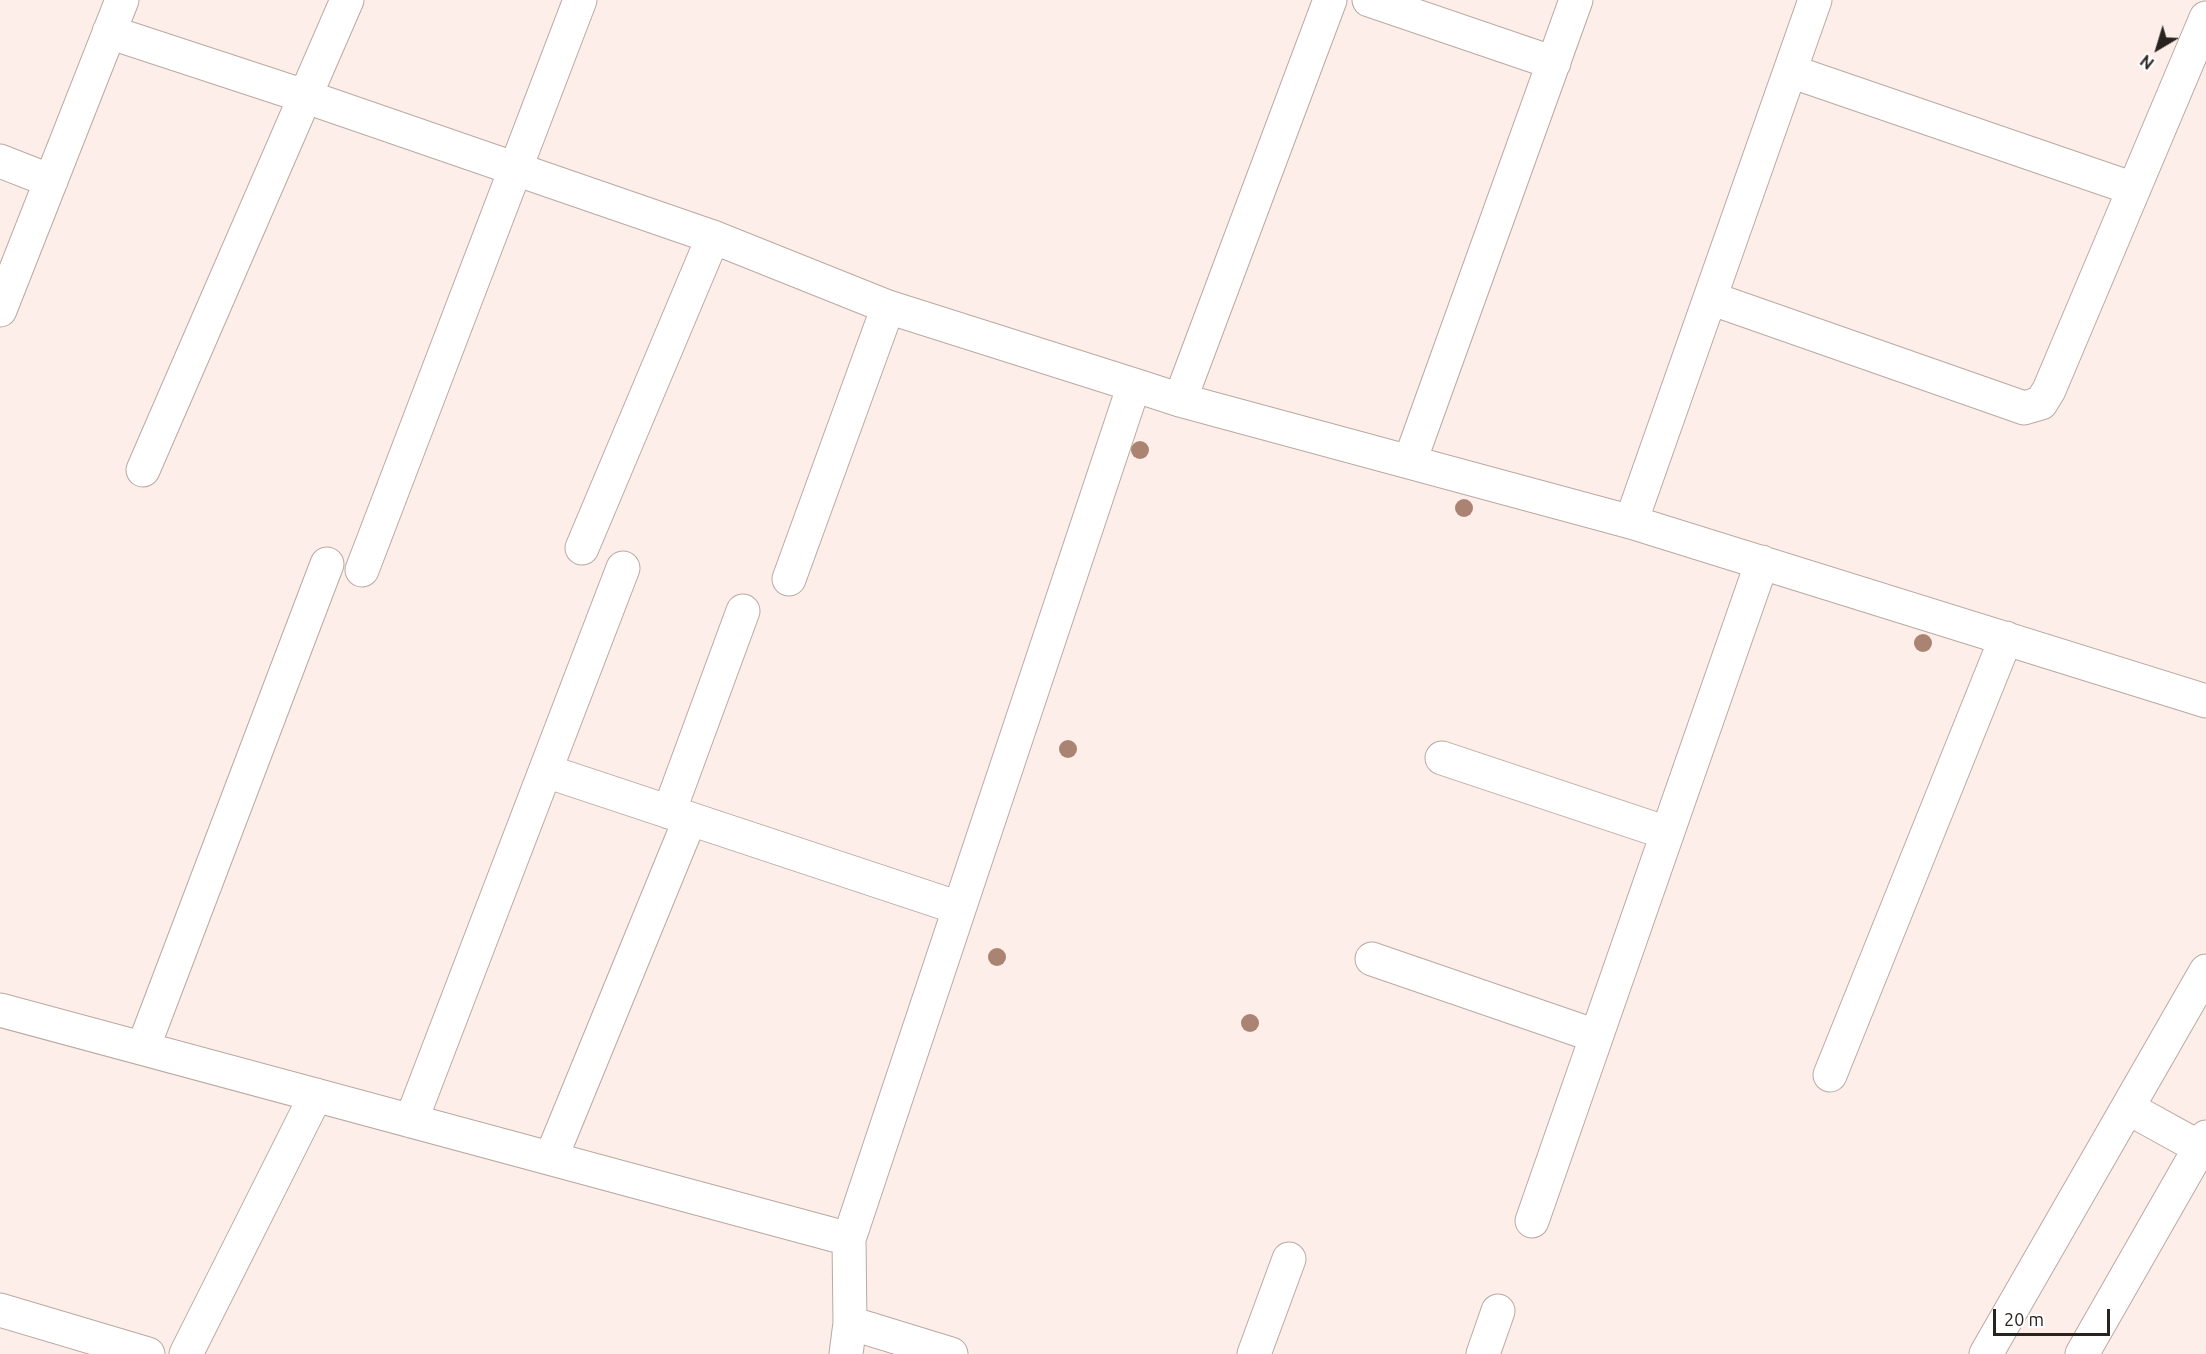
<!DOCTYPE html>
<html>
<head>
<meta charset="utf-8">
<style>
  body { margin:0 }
  #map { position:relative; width:2206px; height:1354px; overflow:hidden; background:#fdeee9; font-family:Ubuntu,sans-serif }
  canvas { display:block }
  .north { position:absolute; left:2128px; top:18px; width:60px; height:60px; -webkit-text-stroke:4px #fff; paint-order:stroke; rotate:218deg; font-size:16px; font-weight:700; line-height:24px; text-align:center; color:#292320 }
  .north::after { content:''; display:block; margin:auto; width:21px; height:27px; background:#292320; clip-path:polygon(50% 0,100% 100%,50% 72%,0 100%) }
  .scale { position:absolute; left:1993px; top:1309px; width:117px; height:27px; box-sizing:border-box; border:3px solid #292320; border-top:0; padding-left:8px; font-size:18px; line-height:21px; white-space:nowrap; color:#292320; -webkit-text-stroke:4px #fff; paint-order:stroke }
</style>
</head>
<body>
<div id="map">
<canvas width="2206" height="1354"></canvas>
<div class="north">N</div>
<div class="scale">20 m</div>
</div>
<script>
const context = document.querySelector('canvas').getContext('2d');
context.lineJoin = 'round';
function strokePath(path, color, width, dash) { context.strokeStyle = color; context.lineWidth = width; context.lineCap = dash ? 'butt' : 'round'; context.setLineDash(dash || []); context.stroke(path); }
const minor = new Path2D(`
  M 1369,0 L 1554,63
  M 109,32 L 307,97 L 713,237 L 888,307 L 1134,385
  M 1790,71 L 2134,189
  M 0,161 L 51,181
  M 1710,298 L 2007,402 L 2024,408 L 2041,403 L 2049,390 L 2206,18
  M 0,310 L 122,0
  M 1180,400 L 1330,0
  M 1410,461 L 1576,0
  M 143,470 L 347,0
  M 1631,522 L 1815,0
  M 582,548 L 713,237
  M 362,570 L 580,0
  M 789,579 L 888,307
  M 1442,758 L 1667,833
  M 546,771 L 959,908
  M 669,812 L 743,611
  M 1372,959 L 1596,1036
  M 0,1010 L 849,1239 L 1134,385 L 1180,400 L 1631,522 L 2206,701
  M 143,1048 L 327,564
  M 1830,1075 L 2006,638
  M 2128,1108 L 2206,1151
  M 411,1121 L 623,568
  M 551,1158 L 690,819
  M 1532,1221 L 1762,562
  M 0,1310 L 148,1354
  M 850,1323 L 951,1354
  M 186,1354 L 316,1095
  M 846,1354 L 850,1323 L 849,1239
  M 1254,1354 L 1289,1259
  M 1483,1354 L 1498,1311
  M 1986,1354 L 2206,971
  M 2082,1354 L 2206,1137`);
const trees = [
  [1140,450],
  [1464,508],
  [1923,643],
  [1068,749],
  [997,957],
  [1250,1023]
];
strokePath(minor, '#baa9a2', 35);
strokePath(minor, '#fff', 33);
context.fillStyle = '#ab8372';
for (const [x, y] of trees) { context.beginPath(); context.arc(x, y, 9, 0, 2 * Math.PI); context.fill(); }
</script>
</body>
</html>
